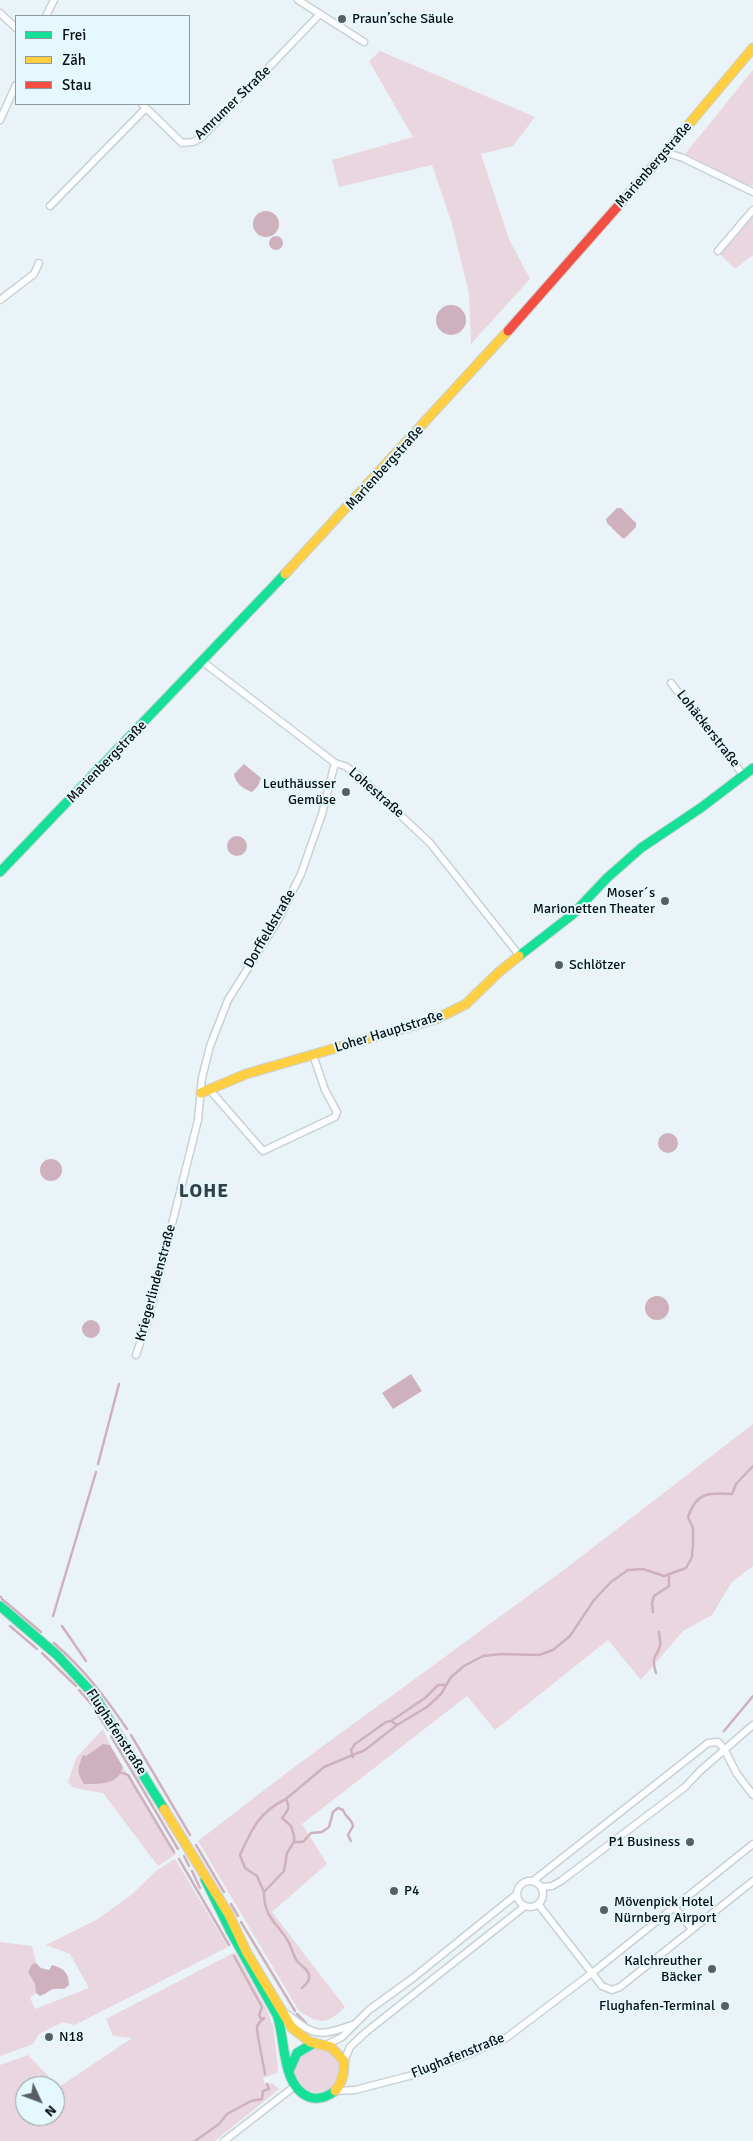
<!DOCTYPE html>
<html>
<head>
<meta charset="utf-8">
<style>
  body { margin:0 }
  #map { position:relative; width:753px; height:2141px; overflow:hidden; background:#eaf4f8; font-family:Signika,sans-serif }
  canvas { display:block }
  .legend { position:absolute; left:15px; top:15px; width:175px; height:90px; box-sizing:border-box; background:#e4f8fe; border:1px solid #8c9b9f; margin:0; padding:6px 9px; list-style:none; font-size:15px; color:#090f11 }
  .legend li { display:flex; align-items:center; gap:10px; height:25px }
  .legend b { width:25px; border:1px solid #8c9b9f }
  .north { position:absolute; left:15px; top:2076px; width:50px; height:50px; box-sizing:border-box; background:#e4f8fe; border:1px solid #8c9b9f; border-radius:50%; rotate:133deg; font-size:14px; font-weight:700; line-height:20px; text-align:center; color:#090f11 }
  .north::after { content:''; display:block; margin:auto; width:18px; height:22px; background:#585f62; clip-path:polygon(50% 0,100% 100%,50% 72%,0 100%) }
</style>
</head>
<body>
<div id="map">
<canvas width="753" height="2141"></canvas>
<ul class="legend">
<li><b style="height:6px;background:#16e098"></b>Frei</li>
<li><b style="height:6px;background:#ffcf43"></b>Zäh</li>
<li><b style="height:6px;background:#f24e42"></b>Stau</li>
</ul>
<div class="north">N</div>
</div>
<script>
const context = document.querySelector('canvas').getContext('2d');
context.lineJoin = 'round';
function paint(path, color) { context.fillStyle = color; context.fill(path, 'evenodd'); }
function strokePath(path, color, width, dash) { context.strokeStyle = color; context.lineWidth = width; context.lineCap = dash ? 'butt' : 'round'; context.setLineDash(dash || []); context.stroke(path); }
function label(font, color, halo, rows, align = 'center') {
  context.font = font + ' Signika,sans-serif'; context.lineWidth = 4; context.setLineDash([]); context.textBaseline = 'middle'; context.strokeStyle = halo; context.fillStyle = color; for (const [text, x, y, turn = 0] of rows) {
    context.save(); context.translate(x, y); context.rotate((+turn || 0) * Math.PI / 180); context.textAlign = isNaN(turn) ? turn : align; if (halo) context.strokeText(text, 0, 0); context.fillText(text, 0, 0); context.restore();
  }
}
const green = new Path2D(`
  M 380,51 L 535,117 L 513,146 L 481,154 L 509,239 L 530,279 L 471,344 L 469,294 L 452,224 L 432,165 L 339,187 L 332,160 L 413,137 L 369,61 Z
  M 753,70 L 753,185 L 748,185 L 685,154 Z
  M 753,214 L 753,255 L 735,269 L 719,253 Z
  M 753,1424 L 753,1566 L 732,1582 L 712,1615 L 683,1631 L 641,1680 L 608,1640 L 495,1730 L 467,1696 L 302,1824 L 327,1864 L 272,1912 L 345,2007 C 328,2025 319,2024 299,2011 L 198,1841 L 289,1771 L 569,1566 Z
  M 103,1729 L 110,1745 L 103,1744 L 86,1756 L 122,1773 L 123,1767 L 176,1854 L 158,1866 L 103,1793 L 74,1788 L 68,1782 L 76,1758 Z
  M 175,1859 L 228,1947 L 75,2025 L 63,2022 L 39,2034 L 33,2044 L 0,2056 L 0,1942 L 32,1946 L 36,1963 L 32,1964 L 28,1972 L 35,1984 L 36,1993 L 30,1998 L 35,2009 L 89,1988 L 70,1954 L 46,1945 L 96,1920 L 130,1896 L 157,1870 Z
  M 235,1952 L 267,2010 L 273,2026 L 278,2067 L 277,2073 L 263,2078 L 265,2084 L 272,2083 L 279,2089 L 215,2141 L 0,2141 L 0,2065 L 28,2055 L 59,2087 L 132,2038 L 113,2036 L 106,2019 ZM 25,2086 L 55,2086 L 55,2116 L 25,2116 Z
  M294 2069a23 23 0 1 1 46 0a23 23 0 1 1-46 0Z`);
const water = new Path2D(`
  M253 224a13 13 0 1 1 26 0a13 13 0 1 1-26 0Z
  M269 243a7 7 0 1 1 14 0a7 7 0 1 1-14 0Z
  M436 320a15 15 0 1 1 30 0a15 15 0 1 1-30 0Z
  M 617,508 L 621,508 L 636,523 L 636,527 L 625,538 L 622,538 L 607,523 L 606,519 Z
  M 244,764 L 261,778 L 258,786 L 252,792 C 243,789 235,783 234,774 Z
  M227 846a10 10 0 1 1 20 0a10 10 0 1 1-20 0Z
  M658 1143a10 10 0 1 1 20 0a10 10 0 1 1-20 0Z
  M40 1170a11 11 0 1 1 22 0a11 11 0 1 1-22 0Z
  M645 1308a12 12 0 1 1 24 0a12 12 0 1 1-24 0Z
  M82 1329a9 9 0 1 1 18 0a9 9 0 1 1-18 0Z
  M 411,1374 L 422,1391 L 393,1409 L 382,1393 Z
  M 103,1744 L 110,1745 L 123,1767 C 119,1785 99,1784 84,1784 C 76,1773 78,1767 83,1755 L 86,1756 Z
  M 36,1963 L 41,1968 L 49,1970 L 52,1965 C 64,1968 69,1973 69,1985 L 64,1989 C 46,1988 52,1992 40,1996 L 36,1993 L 35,1984 L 28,1972 L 32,1964 Z`);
const stream = new Path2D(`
  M 98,1464 L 119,1384
  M 0,1597 L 1,1597
  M 2,1599 L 41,1632
  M 653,1612 L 652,1603 L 654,1596 L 669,1586 L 669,1574
  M 53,1616 L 96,1472
  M 10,1626 L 37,1649
  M 62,1626 L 86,1661
  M 54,1643 C 84,1669 105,1697 127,1729
  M 42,1653 L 76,1686
  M 656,1673 C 650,1653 658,1658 660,1645 C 661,1641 659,1636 659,1632
  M 79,1690 L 92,1705
  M 94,1708 L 108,1730
  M 391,1721 L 425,1698 L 438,1685 L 446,1685
  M 724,1731 L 753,1696
  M 131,1735 L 190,1835
  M 111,1736 L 178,1849
  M 353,1757 L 351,1750 L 355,1744 L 386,1722 L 391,1721 L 397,1725
  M 122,1773 L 128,1775 L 174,1852
  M 294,1842 L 303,1842 L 311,1833 L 322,1832 L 329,1827 L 333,1812 L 338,1808 L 343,1810 C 345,1817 352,1819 353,1826 L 348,1835 L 351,1841
  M 196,1845 L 224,1892
  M 184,1856 L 189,1866
  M 179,1859 L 229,1945
  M 192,1871 L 200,1888
  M 264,1892 L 257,1876 L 245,1868 L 240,1855 C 252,1829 259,1812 286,1799
  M 231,1904 L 238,1916
  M 241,1922 L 295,2011
  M 234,1956 L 262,2007 L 259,2015 L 262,2020
  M 302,1988 C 306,1984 310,1981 309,1975 C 308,1969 300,1965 297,1961 C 293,1955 292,1949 289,1943 C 278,1923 264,1919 264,1892 L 284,1871 L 287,1853 L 294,1842 L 294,1835 L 291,1826 L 282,1818 C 287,1812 291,1808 286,1799 L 324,1767 L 365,1750 L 397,1725 L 427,1707 L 441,1694 L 451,1677 L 464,1666 L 483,1656 L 501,1654 L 539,1655 L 553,1650 L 570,1636 L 594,1600 L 611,1582 L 628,1570 L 643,1569 L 664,1576 L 686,1568 L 692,1557 L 693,1544 L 693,1528 L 688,1517 C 696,1493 708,1492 732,1494 L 736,1484 L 753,1466
  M 297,2014 L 306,2023
  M 264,2018 C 261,2021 258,2023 257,2027 C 256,2030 264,2067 265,2074
  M 195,2141 L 219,2124 L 227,2114 L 251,2101 L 262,2099 L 263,2091 L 269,2089 L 267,2084`);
const street = new Path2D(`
  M 298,0 L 364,42
  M 0,13 L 16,28
  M 46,16 L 54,0
  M 142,104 L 182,143 L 193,142 L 201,138 L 320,14
  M 0,120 L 16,85
  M 665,152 L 683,158 L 753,192
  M 50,206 L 146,108
  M 718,251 L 753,210
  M 0,300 L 34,274 L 39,263
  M 203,662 L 335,763 L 345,766 L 358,775 L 430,843 L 519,955
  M 671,683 L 744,776
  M 209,1089 L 263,1151 L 335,1117 L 337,1112 L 325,1090 L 313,1055
  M 136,1355 L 148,1320 L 198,1120 L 202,1078 L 210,1046 L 228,1000 L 278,920 L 301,874 L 322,814 L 335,763
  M 533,1881 L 708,1743 L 718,1742 L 724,1749 L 737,1774 L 753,1795
  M517 1894a13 13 0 1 1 26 0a13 13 0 1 1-26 0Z
  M 541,1887 L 552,1886 L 561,1881 L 685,1787 L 700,1771 L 753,1725
  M 538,1904 L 602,1986 L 612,1990 L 620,1987 L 753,1881
  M 674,1907 L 692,1929
  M 283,2011 C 313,2034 314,2039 352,2025
  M 326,2045 L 342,2037 L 369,2010 L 413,1978 L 517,1894
  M 344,2061 L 350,2047 L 366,2032 L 525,1906
  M 336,2091 L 355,2090 L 409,2076 L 461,2057 L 506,2038 L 592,1973 L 753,1844
  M 224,2141 L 295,2086`);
const fast = new Path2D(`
  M 0,872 L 285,574
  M 519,956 L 572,915 L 607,878 L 641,848 L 702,807 L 753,768
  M 0,1606 L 57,1655 L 94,1695 L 164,1809
  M 205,1879 L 231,1932 L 277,2015 C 286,2040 281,2086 309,2097 C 318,2100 327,2097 335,2091
  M 289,2071 L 297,2053 L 314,2043`);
const slow = new Path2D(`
  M 663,155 L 753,48
  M 285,574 L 508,331
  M 201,1093 L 246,1074 L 436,1019 L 466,1004 L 499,972 L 519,956
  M 164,1809 L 229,1915 L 247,1953 L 292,2028 L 310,2042 L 331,2047 L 344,2061 C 344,2073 343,2082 335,2091`);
const jam = new Path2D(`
  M 508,331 L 663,155`);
const markers = [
  [342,19,5,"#585f62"],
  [346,792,5,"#585f62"],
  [665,901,5,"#585f62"],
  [559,965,5,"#585f62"],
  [690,1842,5,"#585f62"],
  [394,1891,5,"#585f62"],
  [604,1910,5,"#585f62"],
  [712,1969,5,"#585f62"],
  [725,2006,5,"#585f62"],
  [49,2037,5,"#585f62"]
];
const poiNames = [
  ["Praun’sche Säule",352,19],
  ["Leuthäusser",336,784,"right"],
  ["Gemüse",336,800,"right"],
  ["Moser´s",655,893,"right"],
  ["Marionetten Theater",655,909,"right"],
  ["Schlötzer",569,965],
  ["P1 Business",680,1842,"right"],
  ["P4",404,1891],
  ["Mövenpick Hotel",614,1902],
  ["Nürnberg Airport",614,1918],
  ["Kalchreuther",702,1961,"right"],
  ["Bäcker",702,1977,"right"],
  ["Flughafen-Terminal",715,2006,"right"],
  ["N18",59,2037]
];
const streetNames = [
  ["Amrumer Straße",233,103,-44],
  ["Marienbergstraße",654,165,-49],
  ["Marienbergstraße",385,468,-48],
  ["Lohäckerstraße",708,729,52],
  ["Marienbergstraße",107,762,-46],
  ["Lohestraße",376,793,41],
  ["Dorffeldstraße",270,929,-60],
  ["Loher Hauptstraße",389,1032,-17],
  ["Kriegerlindenstraße",156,1283,-75],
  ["Flughafenstraße",116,1732,57],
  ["Flughafenstraße",458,2056,-22]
];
const districtNames = [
  ["LOHE",204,1192]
];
paint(green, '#e9d6df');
paint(water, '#cfb1be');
strokePath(stream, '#cfb1be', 2.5);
strokePath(street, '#c9d1d4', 9);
strokePath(fast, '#c9d1d4', 11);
strokePath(slow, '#c9d1d4', 11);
strokePath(jam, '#c9d1d4', 11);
strokePath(street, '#fcfdfe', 6);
strokePath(fast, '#16e098', 9);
strokePath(slow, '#ffcf43', 9);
strokePath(jam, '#f24e42', 9);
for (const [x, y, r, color] of markers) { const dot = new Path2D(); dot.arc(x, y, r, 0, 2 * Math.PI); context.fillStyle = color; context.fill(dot); strokePath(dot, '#e4f8fe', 2); }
label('14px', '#090f11', '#e4f8fe', poiNames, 'left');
label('14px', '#090f11', '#e4f8fe', streetNames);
context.letterSpacing = '1px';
label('bold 19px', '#304045', '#e4f8fe', districtNames);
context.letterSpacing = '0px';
</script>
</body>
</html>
